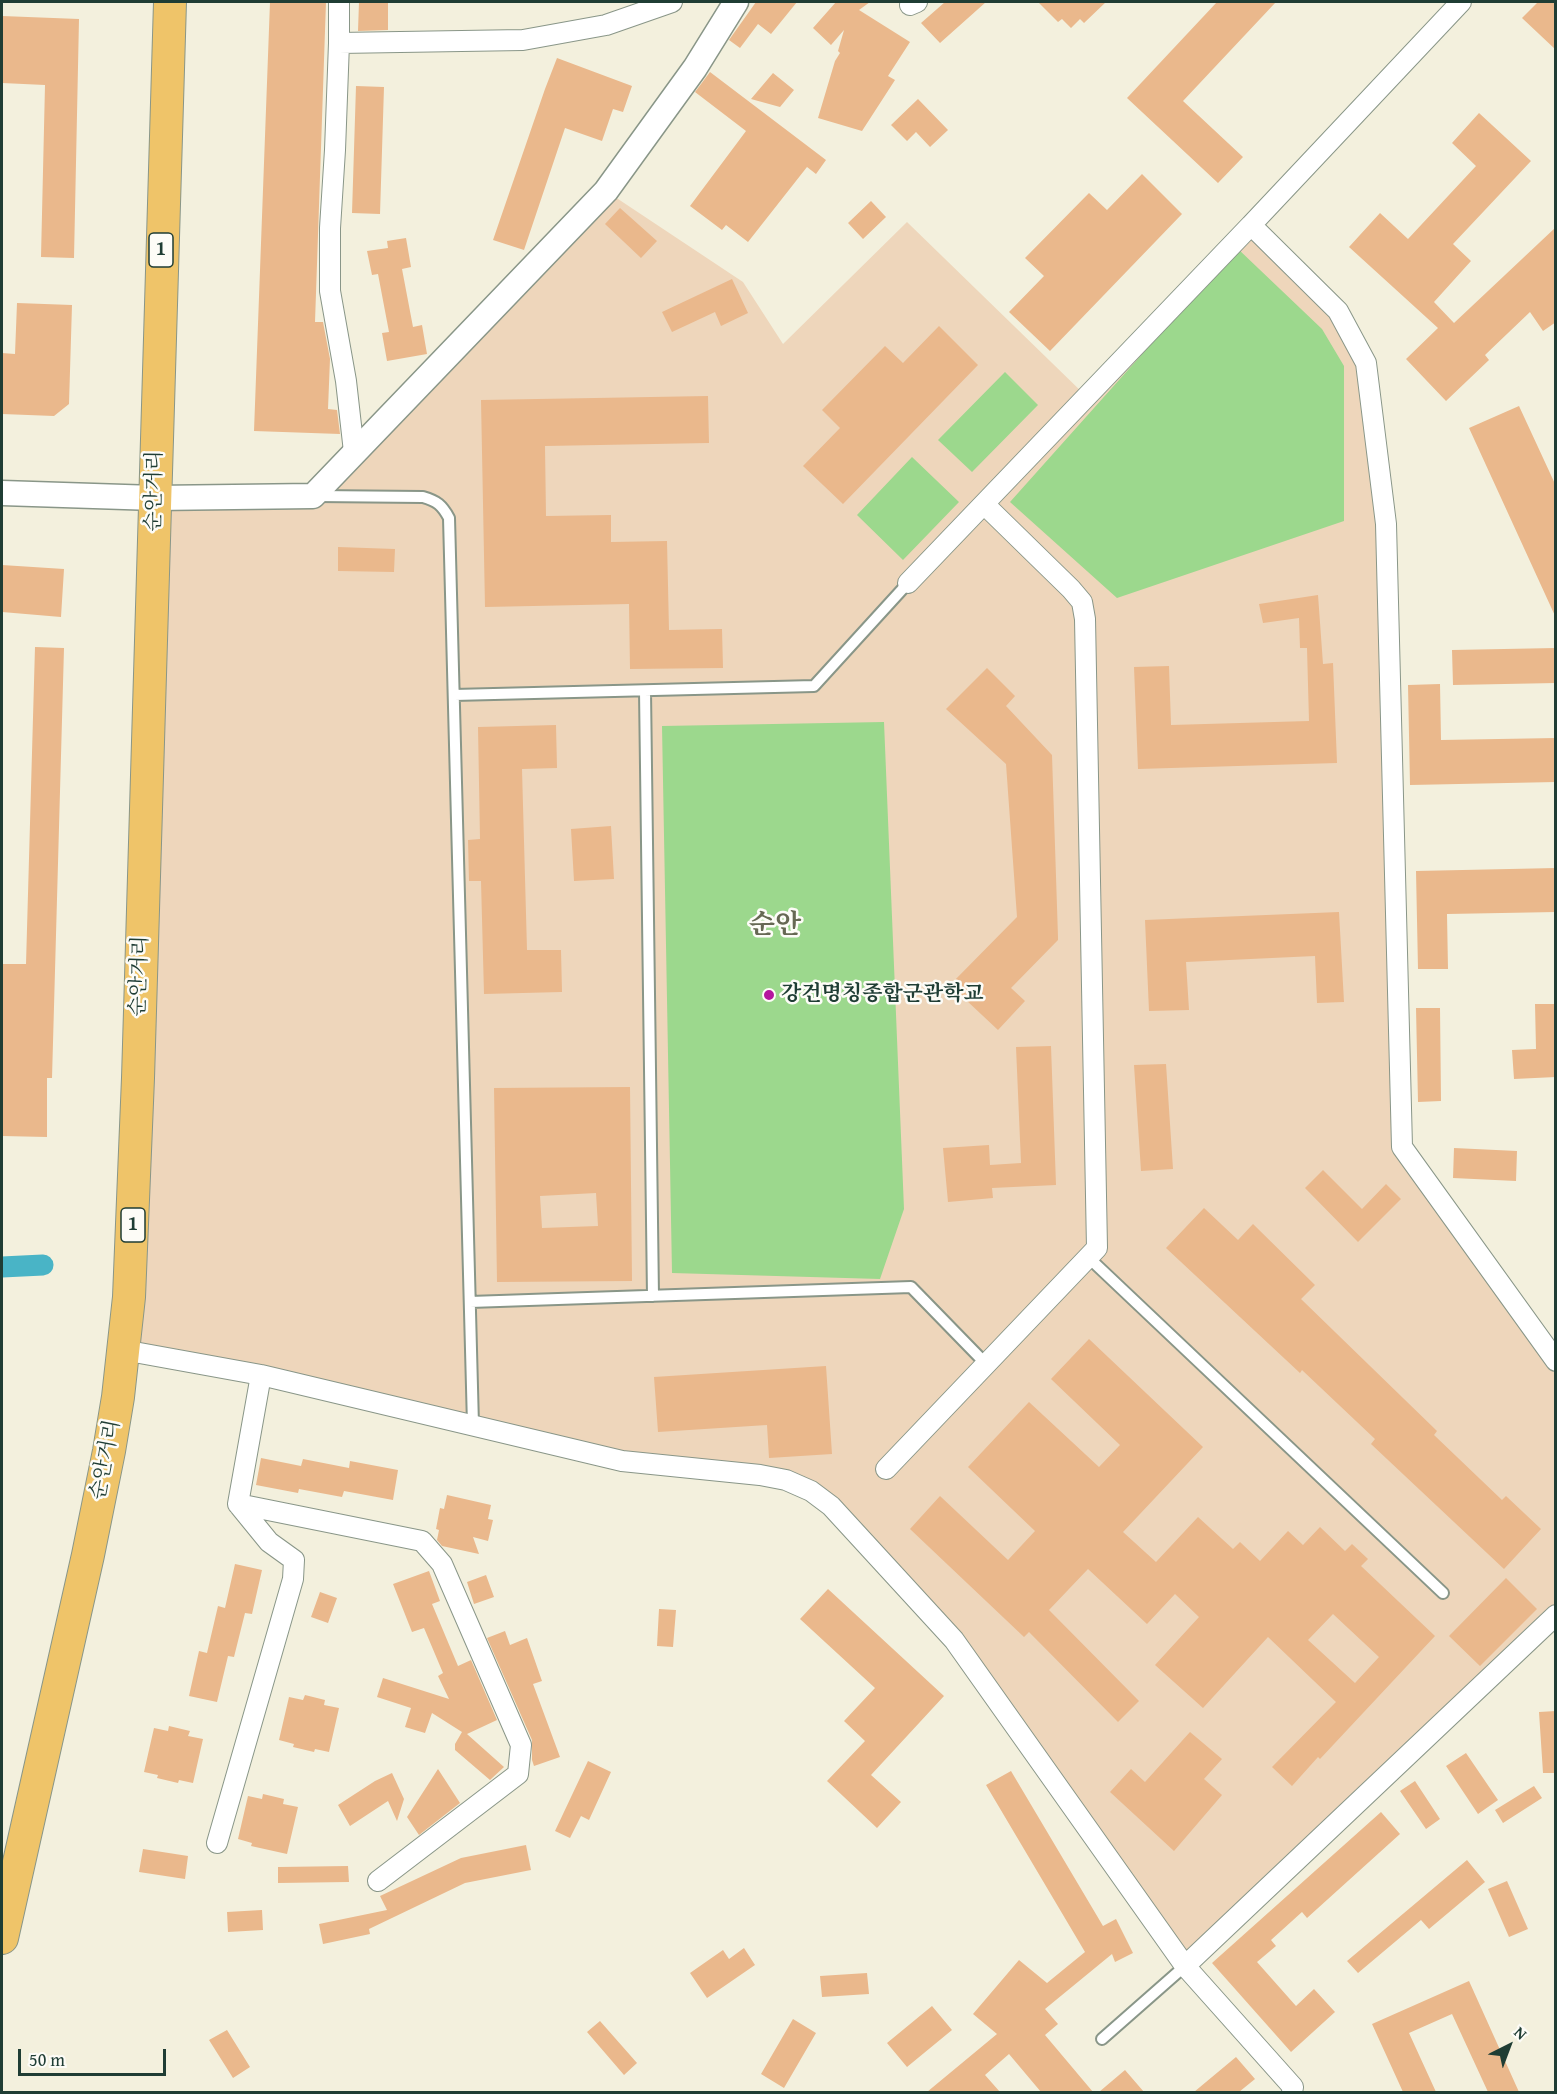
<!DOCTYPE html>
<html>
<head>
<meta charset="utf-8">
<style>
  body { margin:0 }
  #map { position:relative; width:1557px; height:2094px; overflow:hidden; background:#f3f0dd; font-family:"Gentium Book Plus",serif }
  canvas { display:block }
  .frame { position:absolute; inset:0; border:3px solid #1f3d34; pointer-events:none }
  .north { position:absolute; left:1479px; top:2016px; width:60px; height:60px; -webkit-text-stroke:4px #fdfcf7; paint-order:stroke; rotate:42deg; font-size:16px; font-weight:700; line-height:24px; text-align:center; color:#1f3d34 }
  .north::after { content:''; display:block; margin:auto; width:21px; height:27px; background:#1f3d34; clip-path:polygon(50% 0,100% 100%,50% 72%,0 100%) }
  .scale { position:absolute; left:18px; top:2049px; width:148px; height:27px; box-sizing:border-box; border:3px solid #1f3d34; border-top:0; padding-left:8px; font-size:18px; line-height:21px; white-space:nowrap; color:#1f3d34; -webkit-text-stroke:4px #fdfcf7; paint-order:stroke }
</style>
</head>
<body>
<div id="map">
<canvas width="1557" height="2094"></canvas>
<div class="frame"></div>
<div class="north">N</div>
<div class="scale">50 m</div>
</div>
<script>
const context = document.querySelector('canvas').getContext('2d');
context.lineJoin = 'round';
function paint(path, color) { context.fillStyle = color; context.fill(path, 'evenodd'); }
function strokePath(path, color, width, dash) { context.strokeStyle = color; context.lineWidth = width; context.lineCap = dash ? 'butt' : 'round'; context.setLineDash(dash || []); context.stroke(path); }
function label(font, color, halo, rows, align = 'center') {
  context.font = font + ' "Gentium Book Plus","Noto Serif KR",serif'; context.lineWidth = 5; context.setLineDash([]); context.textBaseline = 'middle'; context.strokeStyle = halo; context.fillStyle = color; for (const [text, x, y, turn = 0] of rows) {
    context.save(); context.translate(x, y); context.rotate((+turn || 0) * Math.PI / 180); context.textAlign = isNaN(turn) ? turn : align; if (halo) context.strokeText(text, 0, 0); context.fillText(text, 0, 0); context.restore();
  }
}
const built = new Path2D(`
  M 606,191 L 743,282 L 783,344 L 907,222 L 1086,396 L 1251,225 L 1338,311 L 1366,363 L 1386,524 L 1402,1147 L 1555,1361 L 1555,1615 L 1185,1966 L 954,1640 L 811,1491 L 622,1461 L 123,1350 L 155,498 L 313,495 Z`);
const green = new Path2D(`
  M 1237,248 L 1322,329 L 1344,366 L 1344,521 L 1117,598 L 1010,502 Z
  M 1005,372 L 1038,405 L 972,472 L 938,440 Z
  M 912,457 L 959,502 L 903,560 L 857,515 Z
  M 884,722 L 904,1209 L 880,1279 L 672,1273 L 662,726 Z`);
const canal = new Path2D(`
  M 2,1267 L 43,1265`);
const building = new Path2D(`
  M 270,2 L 326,2 L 315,322 L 323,322 L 330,359 L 328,409 L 337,410 L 340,434 L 254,431 Z
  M 359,2 L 388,2 L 388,30 L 358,31 Z
  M 756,2 L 797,2 L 771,34 L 758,24 L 740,48 L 729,40 Z
  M 836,2 L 870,2 L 859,10 L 910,42 L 888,76 L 895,80 L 862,131 L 818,118 L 835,61 L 840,53 L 838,51 L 844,30 L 831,45 L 813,28 Z
  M 945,2 L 986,2 L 940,43 L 921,23 Z
  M 1038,2 L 1106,2 L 1084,23 L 1080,19 L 1071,28 L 1062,19 L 1058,22 Z
  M 1217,2 L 1276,2 L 1183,101 L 1243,157 L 1218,183 L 1127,98 Z
  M 1538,2 L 1556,2 L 1556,50 L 1522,18 Z
  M 2,16 L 79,19 L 74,258 L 41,257 L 45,85 L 2,83 Z
  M 557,58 L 632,86 L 623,112 L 613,109 L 602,141 L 565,128 L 524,250 L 493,240 L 545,89 Z
  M 710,72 L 826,160 L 816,174 L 807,167 L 748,242 L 726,225 L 722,230 L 690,206 L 746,131 L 695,92 Z
  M 773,73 L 794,90 L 780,107 L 751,99 Z
  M 356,86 L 384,87 L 380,214 L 352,213 Z
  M 918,99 L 948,130 L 930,147 L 916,132 L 907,141 L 891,125 Z
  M 1479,113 L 1531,161 L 1453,244 L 1471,261 L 1434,302 L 1454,323 L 1556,227 L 1556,322 L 1543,331 L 1530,312 L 1485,355 L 1489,360 L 1446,401 L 1406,359 L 1438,328 L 1349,247 L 1380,213 L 1408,239 L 1476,166 L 1452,143 Z
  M 1142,174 L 1182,214 L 1050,351 L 1009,312 L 1044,276 L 1025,258 L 1089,193 L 1107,210 Z
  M 871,201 L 886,217 L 863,239 L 848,223 Z
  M 620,208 L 657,241 L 641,258 L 605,224 Z
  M 406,238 L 411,267 L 402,269 L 413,327 L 422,325 L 427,354 L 387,361 L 382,333 L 389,332 L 378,274 L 372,275 L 367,251 L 388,248 L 387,241 Z
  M 732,279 L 748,313 L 721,326 L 715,312 L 672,332 L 662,312 Z
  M 17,303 L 72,305 L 69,404 L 54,416 L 2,414 L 2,353 L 15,354 Z
  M 939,326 L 978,365 L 843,504 L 803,466 L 840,428 L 822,410 L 885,346 L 903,363 Z
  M 708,396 L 709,443 L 545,446 L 546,516 L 611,515 L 611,542 L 667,541 L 669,630 L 722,629 L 723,668 L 630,669 L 629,604 L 485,607 L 481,400 Z
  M 1519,406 L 1556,486 L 1556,618 L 1469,428 Z
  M 338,547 L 395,549 L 394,572 L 338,571 Z
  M 2,565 L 64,569 L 61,617 L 2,612 Z
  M 1318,595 L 1323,664 L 1333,663 L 1337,763 L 1138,769 L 1134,667 L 1169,666 L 1171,725 L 1309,721 L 1307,648 L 1300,648 L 1299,618 L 1263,623 L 1259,604 Z
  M 35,647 L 64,648 L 52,1078 L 47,1078 L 47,1137 L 2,1136 L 2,964 L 26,964 Z
  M 1556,648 L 1556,683 L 1453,685 L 1452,650 Z
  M 987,668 L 1015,696 L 1006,706 L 1052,755 L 1058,937 L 1058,940 L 1011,988 L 1025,1001 L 998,1030 L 950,985 L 1017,917 L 1006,764 L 946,709 Z
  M 1440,684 L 1441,740 L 1556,738 L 1556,782 L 1410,785 L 1408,685 Z
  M 556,725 L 557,768 L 522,769 L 527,950 L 561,950 L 562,992 L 484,994 L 481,881 L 469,881 L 468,840 L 480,839 L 478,727 Z
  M 611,826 L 614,879 L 574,881 L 571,829 Z
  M 1556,868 L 1556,912 L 1447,914 L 1448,969 L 1418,969 L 1416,871 Z
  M 1339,912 L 1344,1002 L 1317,1003 L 1315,956 L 1186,962 L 1189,1010 L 1149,1011 L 1145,920 Z
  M 1535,1004 L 1556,1004 L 1556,1077 L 1514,1079 L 1512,1050 L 1536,1049 Z
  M 1416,1008 L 1440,1008 L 1441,1101 L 1418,1102 Z
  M 1051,1046 L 1056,1185 L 992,1188 L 993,1198 L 948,1202 L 943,1148 L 989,1145 L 990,1165 L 1021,1163 L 1016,1047 Z
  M 1166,1064 L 1173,1169 L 1141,1171 L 1134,1065 Z
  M 630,1087 L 632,1281 L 497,1282 L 494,1088 ZM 596,1193 L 598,1226 L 542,1228 L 540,1196 Z
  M 1454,1148 L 1517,1151 L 1516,1181 L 1453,1178 Z
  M 1323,1170 L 1362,1209 L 1386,1184 L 1401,1199 L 1358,1242 L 1305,1188 Z
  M 1204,1208 L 1238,1240 L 1253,1224 L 1315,1285 L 1301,1299 L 1437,1431 L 1434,1435 L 1502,1500 L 1506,1496 L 1541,1529 L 1504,1569 L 1371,1444 L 1375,1439 L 1302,1370 L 1300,1373 L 1166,1248 Z
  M 1089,1339 L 1203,1447 L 1123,1532 L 1156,1562 L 1198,1517 L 1233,1549 L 1240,1542 L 1260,1561 L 1288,1531 L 1303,1545 L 1320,1527 L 1345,1551 L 1352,1544 L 1368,1559 L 1361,1566 L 1435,1636 L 1320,1759 L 1318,1757 L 1292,1786 L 1272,1767 L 1336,1702 L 1268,1637 L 1203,1708 L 1155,1665 L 1199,1617 L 1175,1594 L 1147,1624 L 1088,1569 L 1049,1610 L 1139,1701 L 1118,1722 L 1029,1632 L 1024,1637 L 910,1529 L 940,1496 L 1008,1560 L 1035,1531 L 968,1467 L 1029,1402 L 1099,1467 L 1120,1445 L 1051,1379 ZM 1333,1614 L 1379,1657 L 1355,1683 L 1308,1640 Z
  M 826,1366 L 832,1454 L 769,1458 L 767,1425 L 658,1432 L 654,1377 Z
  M 261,1458 L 301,1466 L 303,1459 L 349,1468 L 350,1461 L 398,1470 L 393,1500 L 344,1491 L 342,1497 L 299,1489 L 298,1493 L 256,1485 Z
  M 447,1495 L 491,1505 L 488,1519 L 493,1520 L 488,1541 L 473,1537 L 479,1554 L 442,1546 L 437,1540 L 439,1530 L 436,1529 L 440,1508 L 444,1509 Z
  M 235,1564 L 262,1570 L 252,1614 L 245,1613 L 234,1657 L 228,1656 L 217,1702 L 189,1696 L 199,1651 L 207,1653 L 218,1606 L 225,1608 Z
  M 429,1571 L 440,1601 L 432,1604 L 458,1666 L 471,1660 L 497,1720 L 467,1734 L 504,1767 L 490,1780 L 455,1750 L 455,1744 L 462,1732 L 432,1713 L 425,1733 L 405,1727 L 411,1708 L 377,1697 L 383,1678 L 449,1699 L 438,1676 L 443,1673 L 424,1628 L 412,1632 L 393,1584 Z
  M 486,1575 L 494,1597 L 474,1604 L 467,1582 Z
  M 1506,1578 L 1537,1609 L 1480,1666 L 1449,1636 Z
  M 828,1589 L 944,1696 L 871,1775 L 901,1802 L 877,1828 L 827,1781 L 865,1741 L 844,1721 L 875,1688 L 800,1619 Z
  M 320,1592 L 337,1598 L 328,1623 L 311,1617 Z
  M 659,1609 L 676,1610 L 673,1647 L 657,1646 Z
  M 505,1631 L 510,1645 L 527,1638 L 542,1681 L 533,1684 L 560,1757 L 534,1766 L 532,1760 L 532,1740 L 487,1638 Z
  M 305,1695 L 325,1700 L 324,1705 L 339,1708 L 329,1752 L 315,1749 L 314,1752 L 293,1747 L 294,1744 L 279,1740 L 289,1697 L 303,1700 Z
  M 1556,1711 L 1556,1773 L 1543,1773 L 1539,1712 Z
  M 169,1726 L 190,1731 L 188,1736 L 203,1739 L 193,1783 L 179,1780 L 178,1783 L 157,1778 L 158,1775 L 144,1772 L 154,1728 L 168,1731 Z
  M 1190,1732 L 1222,1759 L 1204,1779 L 1222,1795 L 1174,1851 L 1110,1792 L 1131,1769 L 1145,1782 Z
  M 1466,1753 L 1498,1800 L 1478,1814 L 1446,1766 Z
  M 588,1761 L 611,1772 L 589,1820 L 581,1816 L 570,1838 L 555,1831 Z
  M 438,1769 L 460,1803 L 419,1835 L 407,1817 Z
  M 1011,1771 L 1103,1926 L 1116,1919 L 1133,1953 L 1115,1962 L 1112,1954 L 1045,2009 L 1058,2024 L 1045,2035 L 1093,2092 L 1041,2092 L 1009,2054 L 985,2075 L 1000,2092 L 927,2092 L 997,2034 L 973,2014 L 1019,1960 L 1047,1983 L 1085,1952 L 986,1785 Z
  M 392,1773 L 404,1799 L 397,1821 L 388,1801 L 350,1826 L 338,1805 L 375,1781 Z
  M 1415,1781 L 1440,1819 L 1426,1829 L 1400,1791 Z
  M 1534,1786 L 1542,1798 L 1503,1823 L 1495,1810 Z
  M 263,1794 L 284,1799 L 283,1804 L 298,1807 L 287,1854 L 251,1846 L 252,1843 L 238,1839 L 248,1796 L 262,1799 Z
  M 1381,1812 L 1400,1834 L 1307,1918 L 1302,1912 L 1271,1940 L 1276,1946 L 1257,1962 L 1296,2006 L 1314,1989 L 1335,2012 L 1291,2052 L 1212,1963 Z
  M 526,1845 L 531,1870 L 465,1883 L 369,1929 L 370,1934 L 323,1944 L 319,1924 L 387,1910 L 380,1896 L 461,1858 Z
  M 143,1849 L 188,1856 L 185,1879 L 139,1872 Z
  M 1467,1860 L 1485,1882 L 1429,1929 L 1421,1920 L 1358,1973 L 1347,1961 Z
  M 348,1866 L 349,1882 L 278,1883 L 278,1867 Z
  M 1507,1881 L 1528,1929 L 1509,1937 L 1488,1889 Z
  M 262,1910 L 263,1930 L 228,1932 L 227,1912 Z
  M 744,1948 L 755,1965 L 707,1998 L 690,1973 L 723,1950 L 729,1959 Z
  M 867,1973 L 869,1994 L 822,1997 L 820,1976 Z
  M 1469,1981 L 1519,2092 L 1488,2092 L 1452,2014 L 1409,2033 L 1436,2092 L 1403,2092 L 1372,2024 Z
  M 932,2006 L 952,2030 L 907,2067 L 887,2043 Z
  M 793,2019 L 816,2033 L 784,2088 L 761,2074 Z
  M 600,2021 L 637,2063 L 624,2075 L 587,2032 Z
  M 227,2030 L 250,2067 L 233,2078 L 209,2040 Z
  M 1236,2057 L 1255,2079 L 1239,2092 L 1194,2092 Z
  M 1125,2070 L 1144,2092 L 1099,2092 Z`);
const service = new Path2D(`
  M 316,496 L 423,497 C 437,501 442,505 449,518 L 473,1425
  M 645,691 L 653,1296
  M 454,695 L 814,686 L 908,583
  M 1088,1257 L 1443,1593
  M 470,1302 L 911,1287 L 986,1364
  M 1102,2039 L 1185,1966`);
const minor = new Path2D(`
  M 1461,2 L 1251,225 L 1338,311 L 1366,363 L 1386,524 L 1402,1147 L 1556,1361
  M 910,5 L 917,2
  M 339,43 L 339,2
  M 354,452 L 346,381 L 330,291 L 330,228 L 335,150 L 339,43 L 523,40 L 606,25 L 672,2
  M 908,583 L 1251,225
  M 123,1350 L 261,1375 L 238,1504 L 422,1541 L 442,1564 L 521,1745 L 518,1774 L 378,1881
  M 261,1375 L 622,1461 L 760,1475 L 786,1480 L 811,1491 L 831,1506 L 954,1640 L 1185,1966
  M 886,1469 L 1097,1248 L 1085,619 L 1082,602 L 1071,589 L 984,504
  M 217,1843 L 293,1579 L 294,1560 L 269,1542 L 238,1504
  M 1292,2092 L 1293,2087 L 1185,1966 L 1556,1615`);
const tertiary = new Path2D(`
  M 2,493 L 155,498 L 313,496 L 606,191 L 695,68 L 736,2`);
const primary = new Path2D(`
  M 2,1938 L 88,1555 L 109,1451 L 118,1397 L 129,1297 L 138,1078 L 170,2`);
const markers = [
  [769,995,6,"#b5179e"]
];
const shields = [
  [161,250,24],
  [133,1225,24]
];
const shieldNames = [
  ["1",161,250],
  ["1",133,1225]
];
const streetNames = [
  ["순안거리",155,491,-89],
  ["순안거리",140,976,-88],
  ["순안거리",106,1460,-79]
];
const poiNames = [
  ["강건명칭종합군관학교",781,995]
];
const districtNames = [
  ["순안",775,926]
];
paint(built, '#eed6bb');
paint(green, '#9cd88d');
strokePath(canal, '#49b4c6', 21);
paint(building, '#eab88c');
strokePath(service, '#899688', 14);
strokePath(minor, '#899688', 22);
strokePath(tertiary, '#899688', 27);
strokePath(primary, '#899688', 34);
strokePath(service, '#fff', 10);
strokePath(minor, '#fff', 20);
strokePath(tertiary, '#fff', 24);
strokePath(primary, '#efc469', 32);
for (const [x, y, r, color] of markers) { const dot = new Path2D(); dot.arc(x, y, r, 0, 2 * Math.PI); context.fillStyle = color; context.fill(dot); strokePath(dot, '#fdfcf7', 2); }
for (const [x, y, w] of shields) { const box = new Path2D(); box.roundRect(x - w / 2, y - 17, w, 34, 4.5); context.fillStyle = '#fdfcf7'; context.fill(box); strokePath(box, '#1f3d34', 1.5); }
label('bold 20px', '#1f3d34', null, shieldNames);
label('21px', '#1f3d34', '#fdfcf7', streetNames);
label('bold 21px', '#1f3d34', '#fdfcf7', poiNames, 'left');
label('bold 27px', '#666853', '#fdfcf7', districtNames);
</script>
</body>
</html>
